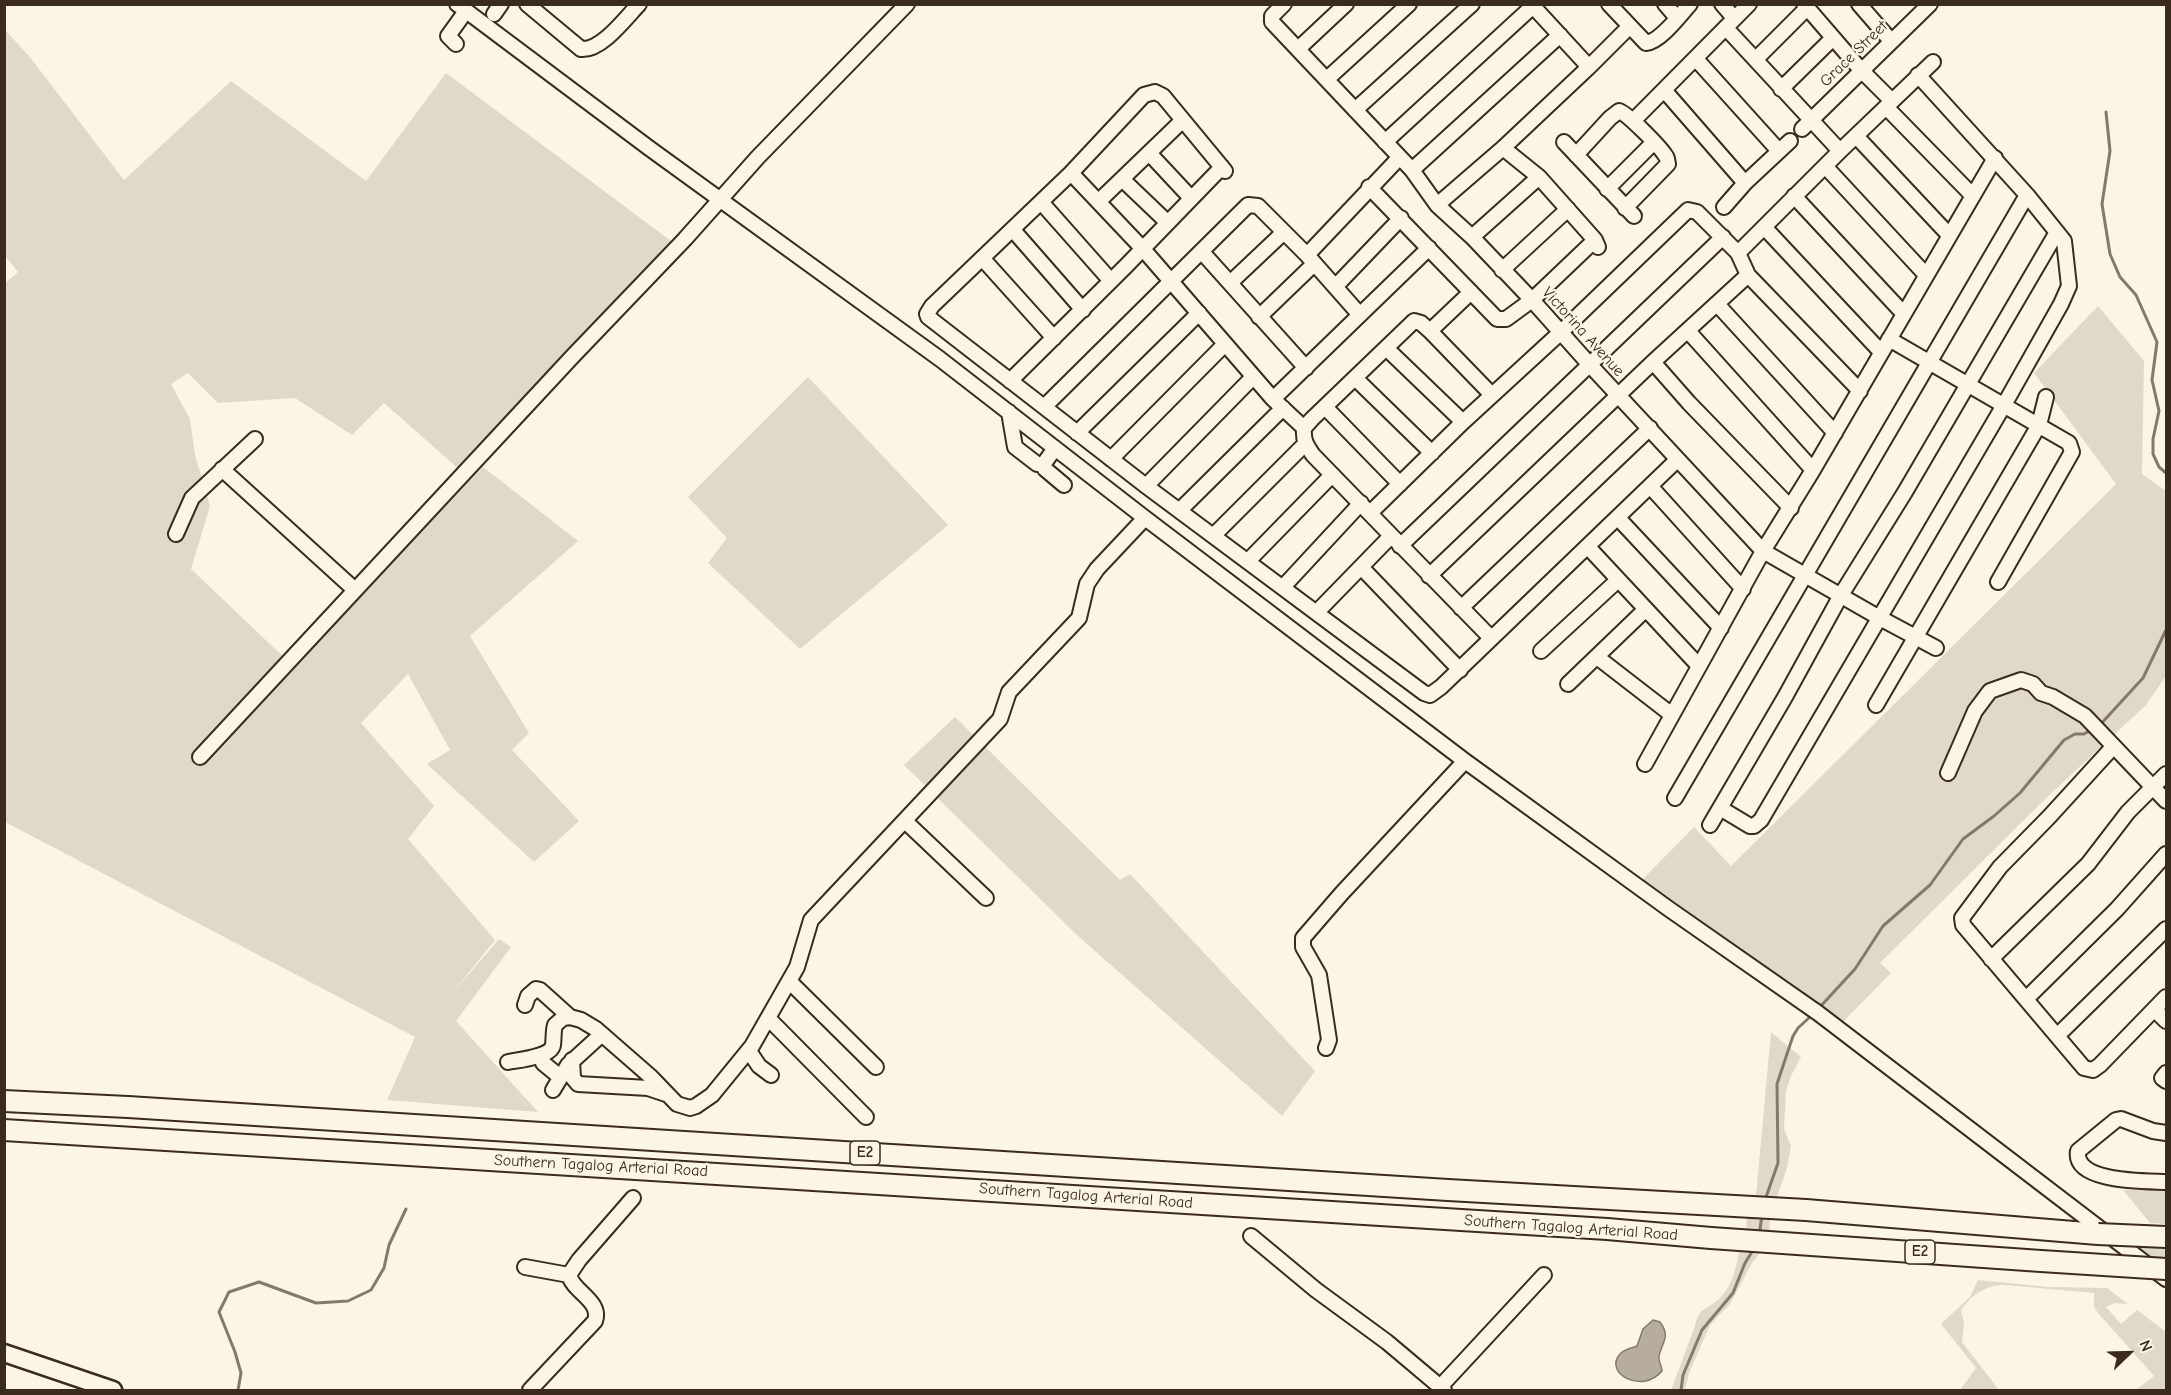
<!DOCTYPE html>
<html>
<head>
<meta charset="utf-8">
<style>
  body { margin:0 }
  #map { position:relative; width:2171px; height:1395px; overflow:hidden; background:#fcf5e5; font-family:"Comic Neue",sans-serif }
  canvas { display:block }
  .frame { position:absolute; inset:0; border:6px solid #3b2a1e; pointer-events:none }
  .north { position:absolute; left:2099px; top:1323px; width:60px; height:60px; -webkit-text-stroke:4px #fcf5e5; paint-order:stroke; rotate:67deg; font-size:16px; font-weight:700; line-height:24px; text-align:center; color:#3b2a1e }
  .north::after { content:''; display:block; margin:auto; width:21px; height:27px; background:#3b2a1e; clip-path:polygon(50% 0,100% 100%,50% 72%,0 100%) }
</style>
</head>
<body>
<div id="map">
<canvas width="2171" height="1395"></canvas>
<div class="frame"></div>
<div class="north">N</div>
</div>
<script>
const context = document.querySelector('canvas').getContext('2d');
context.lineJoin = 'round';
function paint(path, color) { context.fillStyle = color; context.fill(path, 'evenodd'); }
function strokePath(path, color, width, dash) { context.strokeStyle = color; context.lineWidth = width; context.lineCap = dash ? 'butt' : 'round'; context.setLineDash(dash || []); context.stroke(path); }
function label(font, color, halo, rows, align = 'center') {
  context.font = font + ' "Comic Neue",sans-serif'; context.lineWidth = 4.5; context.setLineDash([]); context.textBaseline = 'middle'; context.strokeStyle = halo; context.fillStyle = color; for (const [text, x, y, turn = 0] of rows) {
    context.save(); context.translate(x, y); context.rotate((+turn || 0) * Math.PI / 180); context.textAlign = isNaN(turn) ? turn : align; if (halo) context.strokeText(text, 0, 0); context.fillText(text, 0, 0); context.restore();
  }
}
const green = new Path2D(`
  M 4,29 L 29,56 L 124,180 L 231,81 L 366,181 L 446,73 L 675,244 L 461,471 L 384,403 L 352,435 L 295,398 L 218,403 L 188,373 L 171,384 L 190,419 L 195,455 L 210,506 L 191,569 L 293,666 L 483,467 L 578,541 L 470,636 L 529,733 L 512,750 L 579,821 L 534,862 L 427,764 L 450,750 L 408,674 L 361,723 L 434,806 L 408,839 L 495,940 L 451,995 L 499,939 L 511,947 L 456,1021 L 538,1112 L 387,1100 L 415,1037 L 5,822 L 4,284 L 18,272 L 5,256 Z
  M 2098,306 L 2144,361 L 2142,474 L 2166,491 L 2166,676 L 2146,705 L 2041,803 L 1880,963 L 1891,973 L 1838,1027 L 1640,882 L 1694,827 L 1731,866 L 2116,484 L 2034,373 Z
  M 808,377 L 948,525 L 800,649 L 708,563 L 727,538 L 688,497 Z
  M 955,717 L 1120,880 L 1130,874 L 1315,1071 L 1282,1116 L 1078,936 L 904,765 Z
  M 1771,1032 L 1801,1057 L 1790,1078 L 1786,1092 L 1784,1129 L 1791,1146 L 1787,1168 L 1777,1197 L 1756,1196 Z
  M 2123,1190 L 2166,1190 L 2166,1224 L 2150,1223 Z
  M 1747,1217 L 1770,1218 L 1769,1232 L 1746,1231 Z
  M 2124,1243 L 2166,1245 L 2166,1260 L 2143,1258 Z
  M 1740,1249 L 1761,1251 L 1752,1263 L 1730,1304 L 1710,1325 L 1689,1373 L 1685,1390 L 1671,1390 L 1695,1326 C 1698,1307 1708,1310 1720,1298 C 1733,1285 1736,1266 1740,1249 Z
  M 1978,1280 L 2049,1287 L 2107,1288 L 2128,1304 L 2115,1303 L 2106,1307 L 2121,1324 L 2137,1310 L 2166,1332 L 2166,1390 L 2136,1390 L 2154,1376 L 2098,1313 L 2094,1307 L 2094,1293 L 2005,1285 C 1986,1285 1970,1295 1961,1311 L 1964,1322 L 1962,1342 L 1999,1390 L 1960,1390 L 1976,1368 L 1941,1324 L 1970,1297 Z`);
const water = new Path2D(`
  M 1653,1320 L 1660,1322 C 1671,1337 1662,1342 1659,1356 C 1658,1361 1662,1366 1662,1371 C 1642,1395 1603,1373 1620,1354 C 1624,1349 1632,1348 1637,1346 L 1643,1329 Z`);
const stream = new Path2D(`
  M 2106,112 L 2110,151 L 2102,204 L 2110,254 L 2120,277 L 2136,295 L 2157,342 L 2152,380 L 2159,411 L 2153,439 L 2153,454 L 2159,467 L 2166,473
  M 2099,726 L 2143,678 L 2166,630
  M 1819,1008 L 1855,969 L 1883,926 L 1930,885 L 1963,839 L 1994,816 L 2020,793 L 2064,740 L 2075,734 L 2084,734 L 2093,729
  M 1765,1200 L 1778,1163 L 1777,1084 L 1793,1036 L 1798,1028 L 1812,1015
  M 1759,1236 L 1762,1215
  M 238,1390 L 241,1373 L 235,1352 L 219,1312 L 229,1292 L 259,1282 L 316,1303 L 348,1301 L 371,1290 L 384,1268 L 389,1245 L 406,1209
  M 1681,1390 L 1683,1375 L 1702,1330 L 1733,1293 L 1745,1263 L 1755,1247`);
const minor = new Path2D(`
  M 457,4 L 649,148 L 940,359 L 1145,518 L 1465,761 L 1669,909 L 1818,1013 L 2166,1279
  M 527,4 L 581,49 C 601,51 625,19 639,4
  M 1284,4 L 1272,16 L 1272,22 L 1412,170 L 1437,205
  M 1531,4 L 1589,67 L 1503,148 L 1437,205 L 1472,237 L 1532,300 L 1590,365 L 1763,551 L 1878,617 L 1936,648
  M 1609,4 L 1646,43 C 1660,42 1680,15 1690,4
  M 1665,4 L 1677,18
  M 1722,4 L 1734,18
  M 1804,4 L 1861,70 L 1892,101
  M 1859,4 L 1891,41
  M 494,14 L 501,4
  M 1726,28 L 1840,151
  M 456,44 L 448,36 L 466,11
  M 1298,49 L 1346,4
  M 1696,59 L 1779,151
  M 1756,59 L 1807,8
  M 1589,67 L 1629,27
  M 1327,79 L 1409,4
  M 1781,89 L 1833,38
  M 1664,90 L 1745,183
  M 1886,107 L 1973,196
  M 1355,110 L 1472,4
  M 1633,121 L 1749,4
  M 1802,129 L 1930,4
  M 1856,136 L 1949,235
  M 1385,142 L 1533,6
  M 1564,142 L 1634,216
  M 1503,148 L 1539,177 L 1595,240 L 1598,247
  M 1149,153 L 1191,198
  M 1576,155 L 1610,118 L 1619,111 C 1628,114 1660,147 1665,155 C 1668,158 1667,161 1668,164 L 1625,208
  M 1825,166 L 1926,275
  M 1412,170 L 1560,35
  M 1225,171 L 1163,96 L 1155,92 L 1144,95 L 1071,173 L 932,306 L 927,314 L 928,317 L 1146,486 L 1424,693 L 1430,695 L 1441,687 L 1677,460
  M 1071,173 L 1143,249 L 1273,399 L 1304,428
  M 1122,179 L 1167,222
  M 1369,187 L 1497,319 L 1506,319 L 1532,300 L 1595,240
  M 1607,189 L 1653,143
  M 1794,196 L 1903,313
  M 1099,201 L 1183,120
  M 1041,202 L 1111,281
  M 1724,207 L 1745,183 L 1790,141
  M 1764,227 L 1881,352
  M 1013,230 L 1083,310
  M 1472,237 L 1539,177
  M 1202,252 L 1306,368
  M 1738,253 L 1840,151 L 1933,62
  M 1307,255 L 1399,158
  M 982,258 L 1054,338
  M 1502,270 L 1568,209
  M 1230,283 L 1284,232
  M 1335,287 L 1401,218
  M 1717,304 L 1835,433
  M 1259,317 L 1314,264
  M 1430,331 L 1471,292
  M 1688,331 L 1813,470
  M 1889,339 L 2069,443 L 2072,452 L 1998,582
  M 1386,348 L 1463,422
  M 1653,362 L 1689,403 L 1791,508
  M 1355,378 L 1432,453
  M 1010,381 L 1126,266 L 1222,167
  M 1273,399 L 1429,248
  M 1044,407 L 1248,205 L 1258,206 L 1307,255 L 1360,315
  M 1325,407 L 1400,484
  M 1009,412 L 1015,447 L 1037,464
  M 1077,433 L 1199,313
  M 1055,448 L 1043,465 L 1045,469 L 1064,485
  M 1111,459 L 1225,344
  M 222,469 L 355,590
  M 1146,486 L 1253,377
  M 1650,486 L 1743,589
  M 1180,510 L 1283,408
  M 1370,513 L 1463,422 L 1561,332 L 1688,210 L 1697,212 L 1738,253 L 1748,275 L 1860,391
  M 1618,518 L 1721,628
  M 176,534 L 192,498 L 255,439
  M 1214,535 L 1305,444
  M 1400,546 L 1723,237
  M 1588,547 L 1699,666
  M 1248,561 L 1332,475
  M 1361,567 L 1460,670
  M 1429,576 L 1653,362 L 1748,275
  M 1283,587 L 1361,503
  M 1461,608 L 1650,428
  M 1317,612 L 1391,536
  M 1491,638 L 1313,455 C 1306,445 1303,440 1304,428 L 1312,419 L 1414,321 L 1421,323 L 1430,331 L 1492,395
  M 1541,651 L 1618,580
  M 1597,657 L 1672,715
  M 1568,684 L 1645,610
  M 1876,705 L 2039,425 L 2046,397
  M 2113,747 L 2049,817 L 2000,867 L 1962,918 L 1963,925 L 2084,1068 L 2093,1070 L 2100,1065 L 2166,997
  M 200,757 L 572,357 L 685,239 L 758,157 L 907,4
  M 1645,764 L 1763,551 L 1813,470 L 1995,158
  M 1948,773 L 1975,711 L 1990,691 L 2021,680 L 2033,684 L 2041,693 L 2053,697 L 2085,716 L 2166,801
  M 1675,798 L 2027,195
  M 1720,808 L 1750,826 L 1754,826 L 1761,820 L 2004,405 L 2061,304 L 2069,286 L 2064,241 L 2027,195 L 1918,75
  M 905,821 L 986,898
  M 1710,825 L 1785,697 L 1841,595 L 1905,492 L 2057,232
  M 1991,959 L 2088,864 L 2128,812 L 2166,774
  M 789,981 L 876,1067
  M 2026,999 L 2117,909 L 2166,854
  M 525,1005 L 528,996 L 536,989 L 540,990 L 570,1017
  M 2154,1009 L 2166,1021
  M 768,1018 L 866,1117
  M 2057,1036 L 2166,929
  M 1326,1048 L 1329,1040 L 1319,975 L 1303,947 L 1303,938 L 1342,893 L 1465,761
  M 749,1051 L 759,1066 L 771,1075
  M 572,1060 L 573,1078 L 578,1084 L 648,1088 L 666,1094
  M 508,1062 C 518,1060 551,1057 553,1045 C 554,1038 553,1032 555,1025 L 563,1018 L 570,1017 L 581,1020 L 596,1029 L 651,1077 L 677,1104 L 690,1108 L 696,1106 L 712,1095 L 752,1046 L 797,967 L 811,920 L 1000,719 L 1009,692 L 1079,618 L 1087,584 L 1097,569 L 1145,518
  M 543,1063 L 560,1077
  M 2166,1073 L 2162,1078 L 2166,1081
  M 553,1090 L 568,1065 L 602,1034
  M 2166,1133 L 2153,1131 L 2121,1119 L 2116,1120 L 2078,1151 C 2073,1183 2147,1181 2166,1182
  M 1251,1236 L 1316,1290 L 1387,1342 L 1444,1390
  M 525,1267 L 569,1275
  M 1440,1387 L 1544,1275
  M 530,1390 L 595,1321 C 602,1301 573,1292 569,1275 L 579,1260 L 633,1198`);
const major = new Path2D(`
  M 4,1353 L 113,1390`);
const highway = new Path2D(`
  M 4,1101 L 128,1107 L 1448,1190 L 1806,1210 L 2098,1234
  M 4,1130 L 1607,1229 L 1711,1238 L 2041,1261`);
const highwayBridge = new Path2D(`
  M 2098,1234 L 2166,1237
  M 2041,1261 L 2166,1269`);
const shields = [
  [865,1153,30],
  [1920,1252,30]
];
const shieldNames = [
  ["E2",865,1153],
  ["E2",1920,1252]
];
const streetNames = [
  ["Grace Street",1854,54,-44],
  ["Victorina Avenue",1583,332,48],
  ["Southern Tagalog Arterial Road",601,1166,3],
  ["Southern Tagalog Arterial Road",1086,1196,4],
  ["Southern Tagalog Arterial Road",1571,1228,4]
];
paint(green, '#e0d8c8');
paint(water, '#b7ad9e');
strokePath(water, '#85796b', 1.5);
strokePath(stream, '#85796b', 3);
strokePath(minor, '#3b2a1e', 18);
strokePath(major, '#3b2a1e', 21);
strokePath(highway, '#3b2a1e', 24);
strokePath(minor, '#fcf5e5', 14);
strokePath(major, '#fcf5e5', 16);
strokePath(highway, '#fcf5e5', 20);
strokePath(highwayBridge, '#3b2a1e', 24, []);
strokePath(highwayBridge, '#fcf5e5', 20);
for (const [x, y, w] of shields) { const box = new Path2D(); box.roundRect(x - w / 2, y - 12, w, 24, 4.5); context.fillStyle = '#fcf5e5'; context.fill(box); strokePath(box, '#3b2a1e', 1.5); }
label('bold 15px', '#3b2a1e', null, shieldNames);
label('16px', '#3b2a1e', '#fcf5e5', streetNames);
</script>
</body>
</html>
